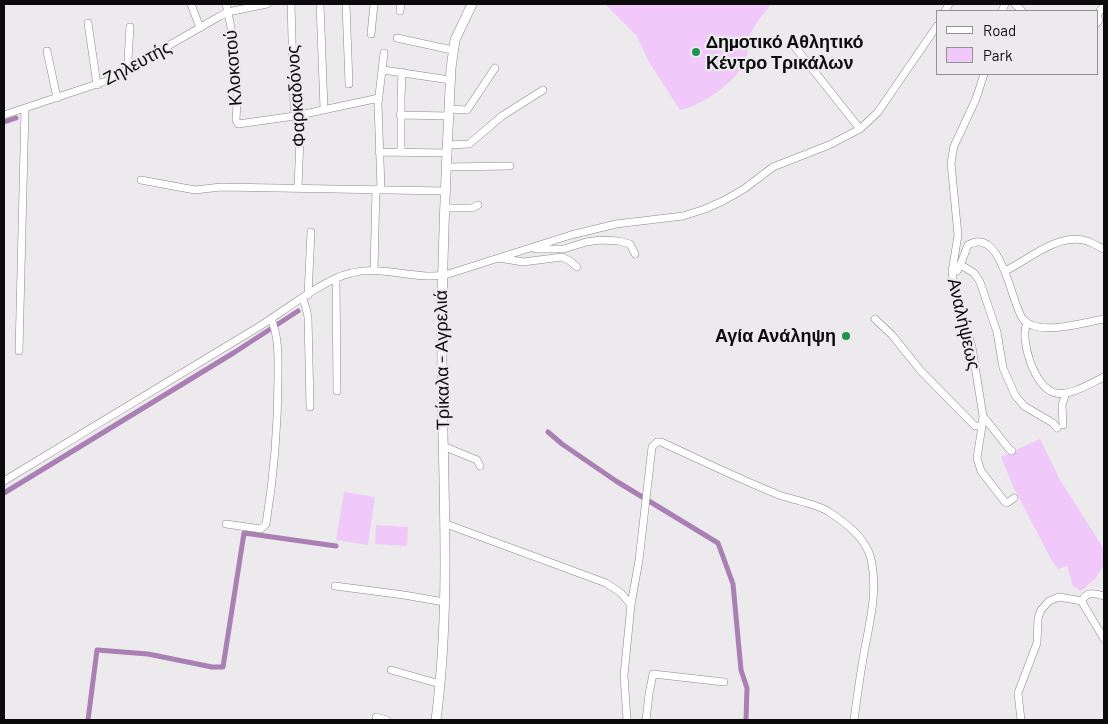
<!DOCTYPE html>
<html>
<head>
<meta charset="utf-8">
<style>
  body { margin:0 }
  #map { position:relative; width:1108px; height:724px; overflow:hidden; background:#eceaed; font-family:Barlow,sans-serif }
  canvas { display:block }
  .frame { position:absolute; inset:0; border:5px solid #0c0b0c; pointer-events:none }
  .legend { position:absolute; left:936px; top:10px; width:162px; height:65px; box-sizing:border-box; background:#eceaed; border:1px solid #929193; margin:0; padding:6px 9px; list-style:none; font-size:15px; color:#0c0b0c }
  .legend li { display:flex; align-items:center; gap:10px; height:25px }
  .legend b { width:25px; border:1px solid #929193 }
</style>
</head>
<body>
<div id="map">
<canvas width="1108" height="724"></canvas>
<div class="frame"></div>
<ul class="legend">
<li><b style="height:6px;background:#fff"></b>Road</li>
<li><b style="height:14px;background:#f0c8f9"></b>Park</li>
</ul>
</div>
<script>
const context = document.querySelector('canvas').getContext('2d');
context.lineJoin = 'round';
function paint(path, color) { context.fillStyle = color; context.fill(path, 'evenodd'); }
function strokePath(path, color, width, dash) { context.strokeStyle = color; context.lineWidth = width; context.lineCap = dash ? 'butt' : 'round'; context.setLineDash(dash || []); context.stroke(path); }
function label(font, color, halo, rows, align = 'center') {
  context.font = font + ' Barlow,sans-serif'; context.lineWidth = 4.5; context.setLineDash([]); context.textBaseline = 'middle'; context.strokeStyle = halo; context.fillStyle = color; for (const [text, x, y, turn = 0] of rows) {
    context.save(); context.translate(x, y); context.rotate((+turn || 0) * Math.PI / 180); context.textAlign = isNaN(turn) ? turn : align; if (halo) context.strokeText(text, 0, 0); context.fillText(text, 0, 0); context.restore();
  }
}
const green = new Path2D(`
  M 605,4 L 771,4 C 765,12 758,20 753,29 C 747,38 749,50 746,59 C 737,82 703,105 680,110 L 649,62 L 636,35 Z
  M 1040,439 L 1060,480 L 1104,549 L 1104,565 L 1096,578 L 1081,591 L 1073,586 L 1067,566 L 1058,569 L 1052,561 L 1013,486 L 1001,457 Z
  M 344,492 L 375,497 L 368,545 L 336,540 Z
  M 376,525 L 408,527 L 407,546 L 375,544 Z`);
const canal = new Path2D(`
  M 4,122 L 16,118
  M 548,432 L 562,444 L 616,481 L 718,543 L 733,584 L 741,670 L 747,688 L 746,720
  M 4,493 L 235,352 L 298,311
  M 88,720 L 97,650 L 148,654 L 212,667 L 223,667 L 244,533 L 336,546`);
const minor = new Path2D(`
  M 191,4 L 200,28
  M 226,4 C 235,41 239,82 236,120 L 238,124 L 295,116 L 379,98
  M 291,4 L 294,107 L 300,139 L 298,187
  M 320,4 L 324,109
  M 346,4 L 349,84
  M 1015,4 L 1022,11
  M 400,11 L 401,4
  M 945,11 L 949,4
  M 1002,11 L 1005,4
  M 1097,15 L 1104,5
  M 1097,16 L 1099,20 L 1097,23
  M 88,23 L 97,85
  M 130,27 L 128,59 L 131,68
  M 371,34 L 374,4
  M 397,38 L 452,50
  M 795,47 L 860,129
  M 47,51 L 57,98
  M 383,70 L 450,80
  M 449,109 L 467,110 L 495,68
  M 4,115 L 109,80 L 220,16 L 228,12 L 267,4
  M 400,115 L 449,116
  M 448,145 L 469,144 L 502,116 L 543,90
  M 379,152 L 448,153
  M 401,152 L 401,98 L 402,72
  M 447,167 L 510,166
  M 141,180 L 195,190 L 221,187 L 446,191
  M 381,189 L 378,104 L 384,53
  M 445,208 L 472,208 L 478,205
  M 536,249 L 564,249 L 586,242 L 600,240 L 619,241 L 630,244 L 635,254
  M 499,258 L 523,262 L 562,257 L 570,261 L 577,267
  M 961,265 L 974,273 L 980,282 L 997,332 L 1003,368 L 1015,395 L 1024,406 L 1053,423 L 1057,428
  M 374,271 L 376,189
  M 1005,271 C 1028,260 1055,235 1083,240 C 1090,241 1097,246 1104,249
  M 952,272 L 957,271 L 959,268 L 968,245 C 1002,225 1011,304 1023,319 C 1025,322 1029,324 1032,325 C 1049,333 1086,322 1104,319
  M 336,278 L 337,391
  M 308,295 L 311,232
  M 303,299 L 306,308 L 308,317 L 310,407
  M 875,319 L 892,335 L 921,371 L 975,426 L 982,426 L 983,416 L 972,347 L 956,296 L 952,272 L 958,235 L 951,163 L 954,146 L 976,99 L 984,74
  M 1027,323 C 1019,339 1035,390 1056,393 C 1071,396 1091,383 1104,377
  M 19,351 L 25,108
  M 983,416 L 1010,450 L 1012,451
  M 1063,425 L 1062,405 L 1066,393
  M 982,426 L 977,458 L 981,471 L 1005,502 L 1007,503 L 1014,498
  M 443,446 L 477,460 L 480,466
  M 4,481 C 89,429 174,378 260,326 C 284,311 324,279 351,273 C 382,265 414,280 445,275 L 571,235 L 616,224 L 683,216 L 705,209 L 723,201 L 744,189 L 773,167 L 829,145 L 860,129 L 878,112 L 937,26
  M 226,524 L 261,529 L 266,524 C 274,475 278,426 278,376 C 278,357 279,337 271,319
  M 446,524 L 606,583 L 621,593 L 631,605
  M 335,586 L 404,595 L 444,602
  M 1104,596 C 1095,593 1085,591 1082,602 L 1104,639
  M 391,670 L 440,684
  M 376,717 L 387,720
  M 627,720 L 624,675 L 631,605 L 639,560 L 652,447 L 657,442 L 661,442 C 700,460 739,479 779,495 C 793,500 818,504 829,512 C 846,523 866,538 871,559 C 878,590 870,621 864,653 C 860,675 857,698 854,720
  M 646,720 L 649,694 L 653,674 L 724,682
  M 1021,720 L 1018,693 L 1037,643 L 1038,618 L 1041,610 L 1049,601 L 1059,597 L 1082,601`);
const major = new Path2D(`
  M 436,720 C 451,605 443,489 442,374 C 441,272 446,170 451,68 L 455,40 L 472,4`);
const markers = [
  [696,52,5,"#1d9450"],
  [846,336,5,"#1d9450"]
];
const poiNames = [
  ["Δημοτικό Αθλητικό",706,42],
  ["Κέντρο Τρικάλων",706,63],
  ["Αγία Ανάληψη",836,336,"right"]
];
const streetNames = [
  ["Ζηλευτής",137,63,-28],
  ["Κλοκοτού",233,68,-94],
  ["Φαρκαδόνος",296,96,-94],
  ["Αναλήψεως",964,324,77],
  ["Τρίκαλα - Αγρελιά",442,360,-91]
];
paint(green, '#f0c8f9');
strokePath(canal, '#aa7fb4', 5);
strokePath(minor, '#8a888b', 8);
strokePath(major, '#8a888b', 10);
strokePath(minor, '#fff', 7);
strokePath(major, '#fff', 9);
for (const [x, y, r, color] of markers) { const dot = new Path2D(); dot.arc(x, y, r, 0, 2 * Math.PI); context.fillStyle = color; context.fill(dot); strokePath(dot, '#eceaed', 2); }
label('bold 18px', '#0c0b0c', '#eceaed', poiNames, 'left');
label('18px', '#0c0b0c', '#eceaed', streetNames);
</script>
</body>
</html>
